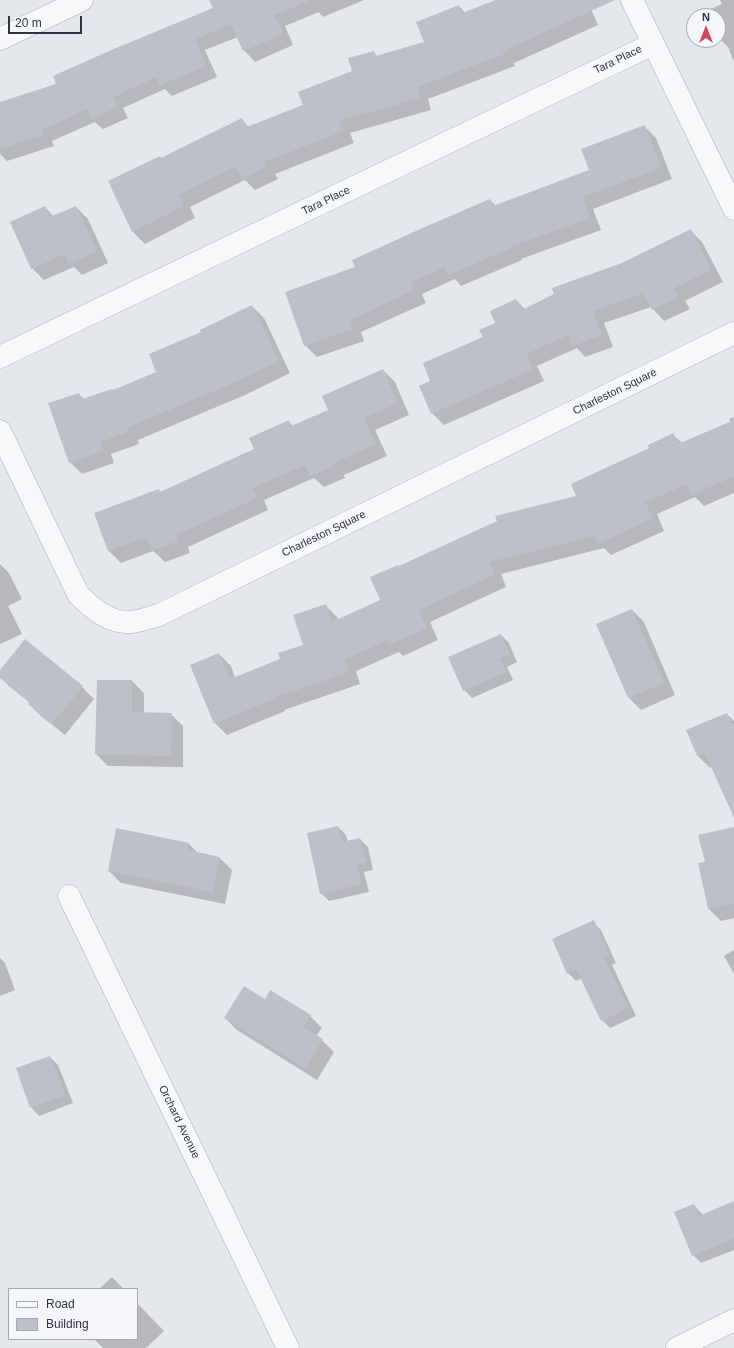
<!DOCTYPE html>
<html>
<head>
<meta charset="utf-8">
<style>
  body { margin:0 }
  #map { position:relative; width:734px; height:1348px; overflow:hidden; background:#e4e7ec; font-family:Arial,sans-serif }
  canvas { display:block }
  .legend { position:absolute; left:8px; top:1288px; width:130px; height:52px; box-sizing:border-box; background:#f4f6f9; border:1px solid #a4a8b1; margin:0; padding:5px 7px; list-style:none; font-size:12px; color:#2b3445 }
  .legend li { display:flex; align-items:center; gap:8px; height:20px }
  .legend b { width:20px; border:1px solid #a4a8b1 }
  .north { position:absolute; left:686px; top:8px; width:40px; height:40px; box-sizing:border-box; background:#f4f6f9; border:1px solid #a4a8b1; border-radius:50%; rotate:0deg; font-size:11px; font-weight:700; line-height:16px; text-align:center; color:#2b3445 }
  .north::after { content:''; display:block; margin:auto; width:14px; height:18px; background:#d1495b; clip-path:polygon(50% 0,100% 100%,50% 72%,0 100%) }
  .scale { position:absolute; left:8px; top:16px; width:74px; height:18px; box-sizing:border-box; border:2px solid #2b3445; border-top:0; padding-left:5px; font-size:12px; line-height:14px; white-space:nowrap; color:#2b3445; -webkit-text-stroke:3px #f4f6f9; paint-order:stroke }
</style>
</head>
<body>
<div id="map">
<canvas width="734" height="1348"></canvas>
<ul class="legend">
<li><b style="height:5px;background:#f7f8fa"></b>Road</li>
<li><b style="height:11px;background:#bbc0ca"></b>Building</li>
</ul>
<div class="north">N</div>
<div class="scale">20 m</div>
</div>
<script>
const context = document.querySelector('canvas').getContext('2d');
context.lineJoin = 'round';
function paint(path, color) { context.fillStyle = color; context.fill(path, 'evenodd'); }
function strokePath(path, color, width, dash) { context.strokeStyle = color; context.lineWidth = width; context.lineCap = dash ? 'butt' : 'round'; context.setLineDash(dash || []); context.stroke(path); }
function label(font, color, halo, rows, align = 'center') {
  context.font = font + ' Arial,sans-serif'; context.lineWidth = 3; context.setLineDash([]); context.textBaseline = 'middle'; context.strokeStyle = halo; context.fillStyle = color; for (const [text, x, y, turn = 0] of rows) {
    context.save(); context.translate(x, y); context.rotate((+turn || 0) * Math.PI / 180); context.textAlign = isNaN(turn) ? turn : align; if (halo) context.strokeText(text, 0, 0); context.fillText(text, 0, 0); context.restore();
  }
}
const shadow = new Path2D(`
  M 210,0 L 364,0 L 323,17 L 319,12 L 285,26 L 293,45 L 255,62 L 244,50 L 238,37 L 205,50 L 217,77 L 172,96 L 165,89 L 123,108 L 128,118 L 103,129 L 95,122 L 52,141 L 54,146 L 7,161 L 0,154 L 0,103 L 57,84 L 214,9 Z
  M 499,0 L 587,0 L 598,25 L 514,63 L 515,66 L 428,99 L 431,110 L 350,133 L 354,143 L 275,174 L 278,179 L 255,190 L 245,180 L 190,207 L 195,218 L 145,244 L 133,232 L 109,181 L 162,159 L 242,120 L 249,127 L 304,105 L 353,72 L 374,53 L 377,56 L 425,42 L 459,6 L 465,13 Z
  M 720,0 L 734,0 L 734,62 L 728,47 L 718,37 L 718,16 L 708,16 L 706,11 L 722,4 Z
  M 644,126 L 656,138 L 672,179 L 593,209 L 601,230 L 521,259 L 522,260 L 461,286 L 455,279 L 422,294 L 426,303 L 361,332 L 364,341 L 317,357 L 305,345 L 356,268 L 490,200 L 496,206 L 590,171 Z
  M 45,207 L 54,217 L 76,207 L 88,219 L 108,263 L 82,275 L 74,267 L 44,280 L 32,268 Z
  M 690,230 L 702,242 L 723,282 L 685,301 L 690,309 L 664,321 L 651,307 L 604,323 L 613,347 L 585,357 L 577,348 L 537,366 L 544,381 L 444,425 L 432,413 L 431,381 L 484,338 L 516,300 L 525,309 L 622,264 Z
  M 252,306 L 264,318 L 290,373 L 245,395 L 138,440 L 139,444 L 111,454 L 114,463 L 82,474 L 70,462 L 79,394 L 84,399 L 114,391 L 158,373 Z
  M 383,370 L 395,382 L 409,415 L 375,430 L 387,456 L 344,475 L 345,478 L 324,487 L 314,478 L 264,500 L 268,510 L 188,547 L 190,553 L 165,562 L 153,551 L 121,563 L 109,551 L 96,514 L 159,491 L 161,493 L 255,449 L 289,422 L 293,426 L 329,411 Z
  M 734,417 L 734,493 L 704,506 L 695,497 L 657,514 L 664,531 L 611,555 L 604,548 L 501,574 L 506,587 L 430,622 L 438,640 L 403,656 L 399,652 L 356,671 L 360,684 L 284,710 L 285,711 L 227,735 L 215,723 L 219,654 L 231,666 L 235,678 L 281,659 L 304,645 L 325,605 L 337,617 L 338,620 L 382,600 L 399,567 L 577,496 L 673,435 L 682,443 L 731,422 L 729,419 Z
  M 0,564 L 9,573 L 22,599 L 8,606 L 22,634 L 0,644 Z
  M 632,610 L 644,622 L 675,695 L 641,710 L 629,698 L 597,625 Z
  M 501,635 L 509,643 L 517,662 L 507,667 L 513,680 L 472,698 L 464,690 Z
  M 0,671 L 82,687 L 94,699 L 65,735 L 41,716 L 29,704 L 30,703 L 9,686 L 0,677 Z
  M 98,681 L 132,681 L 144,693 L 144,713 L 171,714 L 183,726 L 183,767 L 108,766 L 96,754 Z
  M 727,714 L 734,721 L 734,799 L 712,766 L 710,768 L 698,756 Z
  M 338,827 L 346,835 L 348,842 L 360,839 L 368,847 L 373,870 L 364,872 L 369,892 L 329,901 L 321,893 Z
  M 117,829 L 189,844 L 198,853 L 220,858 L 232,870 L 225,904 L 121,883 L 109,871 Z
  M 734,830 L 734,918 L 721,921 L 709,909 L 699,864 L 706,863 Z
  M 593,922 L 601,930 L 616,963 L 612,965 L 636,1016 L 610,1028 L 602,1020 L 582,978 L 576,981 L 568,973 Z
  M 734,950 L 734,974 L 724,956 Z
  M 0,958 L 5,963 L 15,990 L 0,996 Z
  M 265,1001 L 310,1016 L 322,1028 L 316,1036 L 322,1040 L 334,1052 L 317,1080 L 237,1030 L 225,1018 Z
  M 50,1057 L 58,1065 L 73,1103 L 39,1116 L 31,1107 Z
  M 694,1205 L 703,1215 L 734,1206 L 734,1250 L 701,1263 L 693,1255 Z
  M 112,1277 L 124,1289 L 99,1289 Z
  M 137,1303 L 164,1331 L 146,1348 L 103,1348 L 94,1339 L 137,1339 Z`);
const building = new Path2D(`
  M 209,0 L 310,0 L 274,15 L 283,34 L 243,51 L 231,24 L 195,39 L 206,66 L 160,85 L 156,77 L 113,97 L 118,107 L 91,119 L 87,109 L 42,130 L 44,135 L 0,149 L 0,102 L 56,84 L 53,76 L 116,48 L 213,8 Z
  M 496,0 L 615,0 L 503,51 L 504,54 L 417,87 L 420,98 L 339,121 L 343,131 L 264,162 L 266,167 L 242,179 L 236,166 L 179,195 L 184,206 L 132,232 L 108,181 L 160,156 L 161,158 L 242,118 L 247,127 L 303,105 L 298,92 L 352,71 L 348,58 L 374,51 L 376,56 L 424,42 L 416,22 L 459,5 L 462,13 Z
  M 645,125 L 661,168 L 582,197 L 590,218 L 510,247 L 511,248 L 448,275 L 445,267 L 411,282 L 414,290 L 350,320 L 353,329 L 304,346 L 285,292 L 355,267 L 352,260 L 427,226 L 490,199 L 493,206 L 589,170 L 581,149 Z
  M 45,206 L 50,217 L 76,206 L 97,251 L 69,264 L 65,254 L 31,269 L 10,222 Z
  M 691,229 L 711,270 L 674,288 L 678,297 L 652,310 L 643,293 L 593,311 L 602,335 L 572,346 L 568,335 L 526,354 L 533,369 L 431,414 L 419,386 L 430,381 L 423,363 L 483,337 L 479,330 L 495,323 L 490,311 L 516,299 L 522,310 L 554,294 L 552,288 L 622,263 Z
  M 252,305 L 279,361 L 233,383 L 126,428 L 128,432 L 100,442 L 103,451 L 69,463 L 48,403 L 79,393 L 82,399 L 112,389 L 113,390 L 156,372 L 149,354 L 201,332 L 200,330 Z
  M 383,369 L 398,403 L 364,418 L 376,444 L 333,463 L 334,466 L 311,476 L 305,465 L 252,488 L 257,498 L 176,535 L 178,541 L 152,551 L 147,537 L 108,551 L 94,513 L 159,489 L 160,492 L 254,449 L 249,438 L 289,420 L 291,426 L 328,410 L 322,396 Z
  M 734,420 L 734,476 L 691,495 L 687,484 L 645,502 L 653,518 L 598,544 L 595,536 L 489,562 L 495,574 L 419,610 L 427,628 L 390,644 L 388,640 L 345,659 L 349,672 L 273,698 L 273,699 L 214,724 L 190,665 L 219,653 L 230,679 L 280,659 L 278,653 L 303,645 L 293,615 L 326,604 L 332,622 L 380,600 L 370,577 L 398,565 L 399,566 L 497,521 L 495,516 L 576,496 L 571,484 L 649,448 L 648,445 L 673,433 L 678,444 Z
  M 632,609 L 664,683 L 628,698 L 596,624 Z
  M 501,634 L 510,654 L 500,659 L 506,672 L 463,691 L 448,657 Z
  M 25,639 L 83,686 L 52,724 L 28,704 L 30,702 L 0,678 L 0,670 Z
  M 97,680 L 132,680 L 132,712 L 172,713 L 171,756 L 95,754 Z
  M 727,713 L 734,729 L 734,818 L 705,753 L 697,756 L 686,730 Z
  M 338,826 L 342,842 L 360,838 L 366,862 L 357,864 L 361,884 L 320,894 L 307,833 Z
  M 734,827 L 734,904 L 708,909 L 698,863 L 705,862 L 698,835 Z
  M 116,828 L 189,843 L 188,850 L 220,857 L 213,892 L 108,871 Z
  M 594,920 L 609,955 L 604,957 L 628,1008 L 601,1021 L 576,969 L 567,974 L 552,939 Z
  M 244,986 L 265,999 L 270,990 L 311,1015 L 303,1027 L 323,1039 L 305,1068 L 224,1018 Z
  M 50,1056 L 65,1095 L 30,1108 L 16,1068 Z
  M 734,1201 L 734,1238 L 692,1256 L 674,1212 L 694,1204 L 699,1216 Z`);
const minor = new Path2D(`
  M 632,0 L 734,209
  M 0,39 L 82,0
  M 0,357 L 653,44
  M 0,431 L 78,594 C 92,609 110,624 132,622 C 141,621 151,617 159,615 L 734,333
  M 69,896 L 288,1348
  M 677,1348 L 734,1320`);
const streetNames = [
  ["Tara Place",618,60,-26],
  ["Tara Place",326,201,-26],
  ["Charleston Square",615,392,-26],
  ["Charleston Square",324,534,-26],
  ["Orchard Avenue",179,1122,64]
];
paint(shadow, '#0003');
paint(building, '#bbc0ca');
strokePath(minor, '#a9aeb7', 23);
strokePath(minor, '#f7f8fa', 22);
label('11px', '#2b3445', '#f4f6f9', streetNames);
</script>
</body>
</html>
